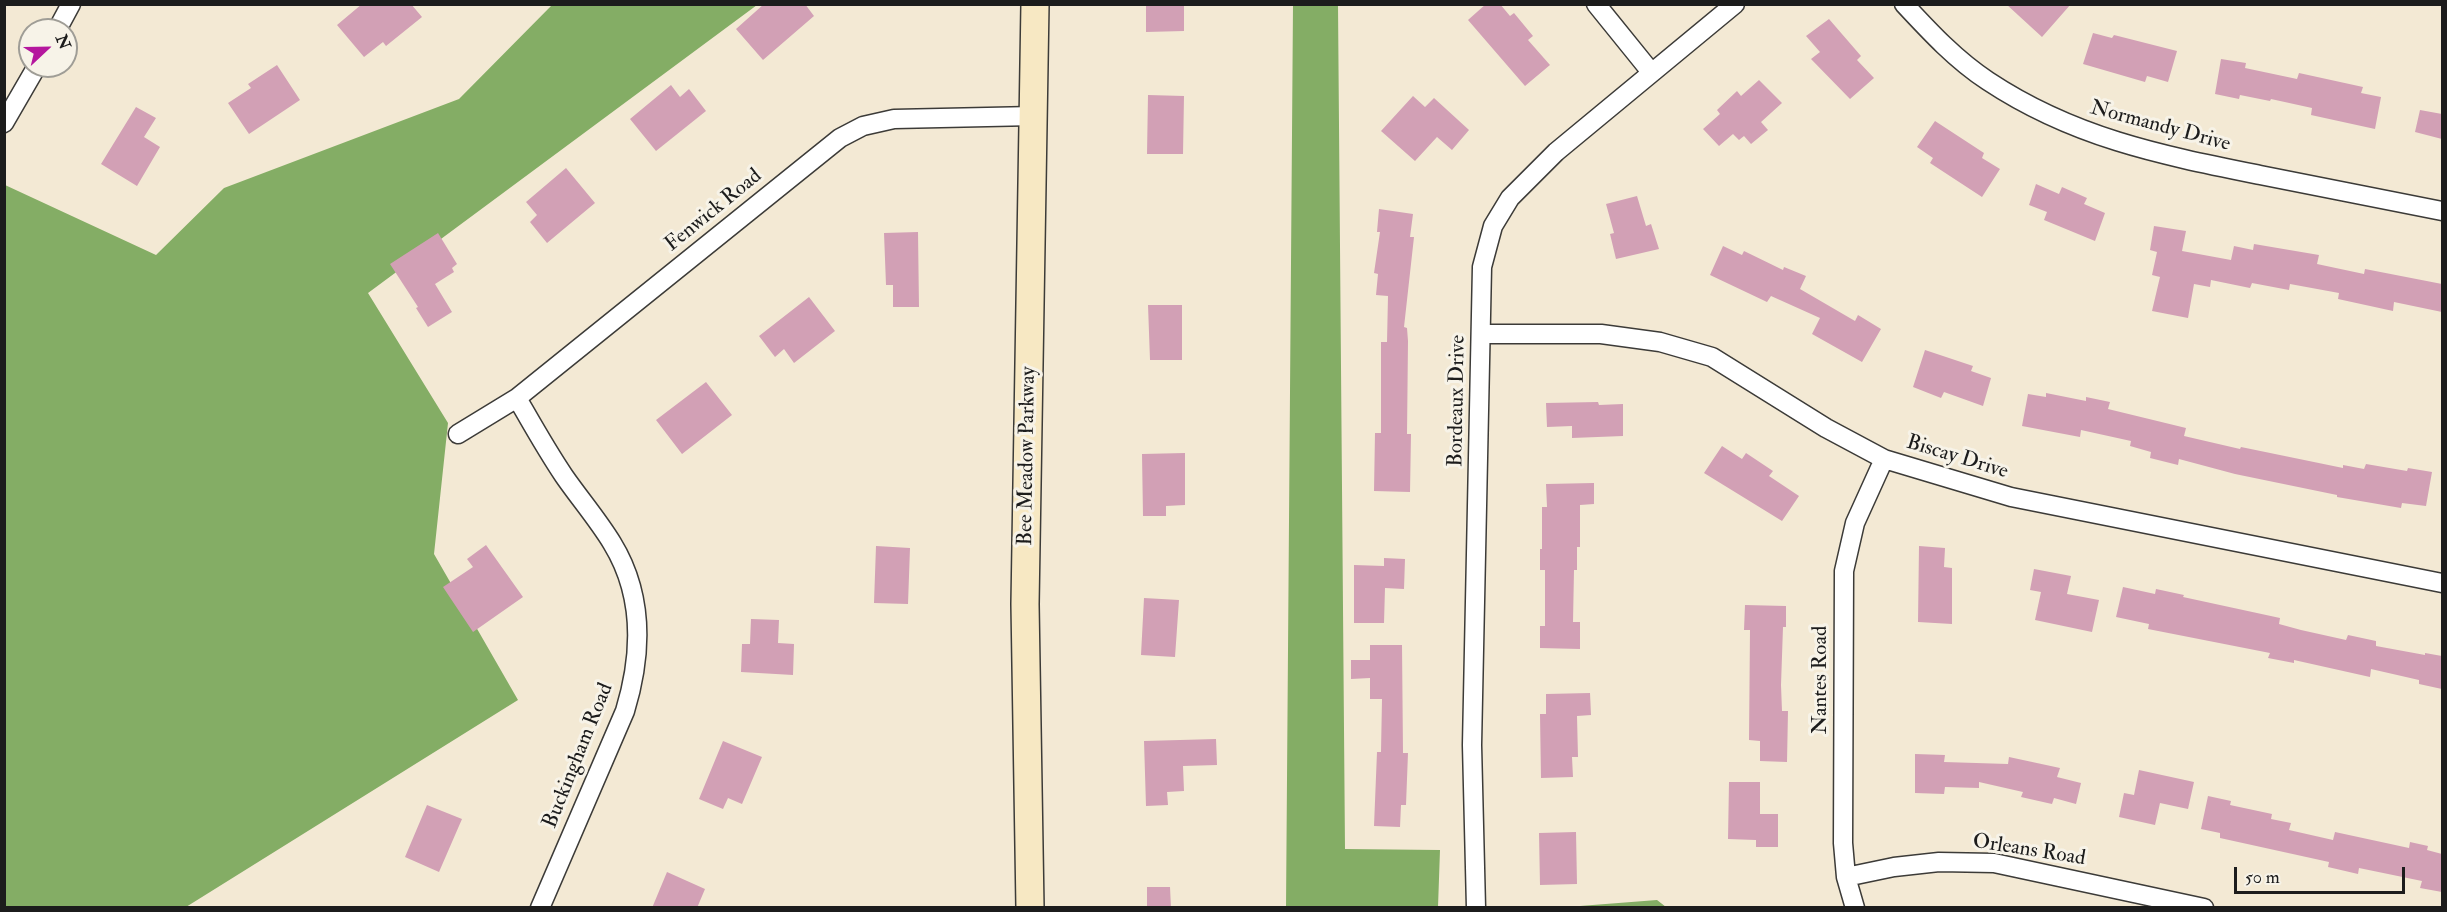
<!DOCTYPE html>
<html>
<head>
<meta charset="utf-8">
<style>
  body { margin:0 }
  #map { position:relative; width:2447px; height:912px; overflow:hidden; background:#f3e9d4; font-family:"IM FELL Double Pica",serif }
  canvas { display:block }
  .frame { position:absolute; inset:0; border:6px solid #1c1c1c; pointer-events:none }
  .north { position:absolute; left:18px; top:18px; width:60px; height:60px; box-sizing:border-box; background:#f7f3e8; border:2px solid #9f9d96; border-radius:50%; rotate:68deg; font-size:16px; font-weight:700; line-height:24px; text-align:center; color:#1c1c1c }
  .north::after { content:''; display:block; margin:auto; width:21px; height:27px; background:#b5179e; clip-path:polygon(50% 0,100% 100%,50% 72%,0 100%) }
  .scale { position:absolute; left:2234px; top:867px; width:171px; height:27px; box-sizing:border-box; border:3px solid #1c1c1c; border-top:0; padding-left:8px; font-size:18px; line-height:21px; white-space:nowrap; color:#1c1c1c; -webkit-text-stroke:4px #f7f3e8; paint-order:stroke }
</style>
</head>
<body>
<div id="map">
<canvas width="2447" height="912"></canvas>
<div class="frame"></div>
<div class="north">N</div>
<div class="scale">50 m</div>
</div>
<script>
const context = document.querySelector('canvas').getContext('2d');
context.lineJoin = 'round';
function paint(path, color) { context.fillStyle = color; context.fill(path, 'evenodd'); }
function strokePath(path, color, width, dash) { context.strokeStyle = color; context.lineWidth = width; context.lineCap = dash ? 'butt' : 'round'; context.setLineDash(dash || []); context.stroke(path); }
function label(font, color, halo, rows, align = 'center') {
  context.font = font + ' "IM FELL Double Pica",serif'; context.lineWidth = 6; context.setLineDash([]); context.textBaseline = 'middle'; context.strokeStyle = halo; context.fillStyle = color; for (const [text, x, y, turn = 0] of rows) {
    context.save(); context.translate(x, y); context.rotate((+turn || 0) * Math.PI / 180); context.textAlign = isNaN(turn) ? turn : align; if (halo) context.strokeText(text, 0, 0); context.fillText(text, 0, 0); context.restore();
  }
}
const forest = new Path2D(`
  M 552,5 L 757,5 L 368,293 L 448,423 L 434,554 L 518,700 L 186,907 L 5,908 L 5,185 L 156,255 L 224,188 L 459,99 Z
  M 1293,5 L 1338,5 L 1345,849 L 1440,850 L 1438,907 L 1286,907 Z
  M 1657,900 L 1666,907 L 1567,907 Z`);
const building = new Path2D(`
  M 362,4 L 411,4 L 422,17 L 386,46 L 383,42 L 364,57 L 337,25 Z
  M 764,4 L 805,4 L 814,16 L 763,60 L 736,29 Z
  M 1146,4 L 1184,4 L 1184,31 L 1146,32 Z
  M 1486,4 L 1500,4 L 1510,16 L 1514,13 L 1533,36 L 1528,40 L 1550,65 L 1525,86 L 1468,20 Z
  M 2006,4 L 2071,4 L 2042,37 Z
  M 1829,19 L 1861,56 L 1857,60 L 1874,78 L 1850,99 L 1811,59 L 1820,52 L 1806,36 Z
  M 2093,33 L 2112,38 L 2114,35 L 2177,51 L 2168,82 L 2147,76 L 2145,82 L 2083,64 Z
  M 2221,59 L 2246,63 L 2245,68 L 2297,79 L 2299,73 L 2363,87 L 2361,93 L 2381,97 L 2375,129 L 2311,115 L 2312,108 L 2271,99 L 2270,101 L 2240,95 L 2239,99 L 2215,94 Z
  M 277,65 L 300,100 L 249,134 L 228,103 L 251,88 L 248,84 Z
  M 1759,80 L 1782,103 L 1761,122 L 1768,130 L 1751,144 L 1744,136 L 1739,140 L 1733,134 L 1719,146 L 1703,129 L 1720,114 L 1717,110 L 1737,91 L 1741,96 Z
  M 671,85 L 680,97 L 689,89 L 706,111 L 656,151 L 630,119 Z
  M 1148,95 L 1184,96 L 1183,154 L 1147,154 Z
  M 1413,96 L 1425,107 L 1434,98 L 1469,130 L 1452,150 L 1437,137 L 1415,161 L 1381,131 Z
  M 136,107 L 156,118 L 144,137 L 160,147 L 137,186 L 101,164 Z
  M 2420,110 L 2442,114 L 2442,139 L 2415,132 Z
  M 1935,121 L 1984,153 L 1982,158 L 2000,169 L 1982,197 L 1930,163 L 1933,158 L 1917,147 Z
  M 566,168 L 595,203 L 547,243 L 530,222 L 537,215 L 526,202 Z
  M 2036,184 L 2059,194 L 2062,187 L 2087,198 L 2084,204 L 2105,213 L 2095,241 L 2044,220 L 2047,212 L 2029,205 Z
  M 1637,196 L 1646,226 L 1651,224 L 1659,249 L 1616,259 L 1610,234 L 1614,233 L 1606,204 Z
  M 1379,209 L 1413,214 L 1410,237 L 1414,237 L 1404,327 L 1407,328 L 1408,341 L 1407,434 L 1411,434 L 1410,492 L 1374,491 L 1375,433 L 1381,433 L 1381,342 L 1387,342 L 1388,296 L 1376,295 L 1378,274 L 1374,273 L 1380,232 L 1377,232 Z
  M 2154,226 L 2186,231 L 2182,251 L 2231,260 L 2234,246 L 2253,250 L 2254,244 L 2319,255 L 2317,264 L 2364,274 L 2365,269 L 2442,284 L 2442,312 L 2394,302 L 2393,311 L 2338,299 L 2339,293 L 2290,284 L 2289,290 L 2252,283 L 2250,288 L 2211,280 L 2210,287 L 2194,284 L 2188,318 L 2152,311 L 2160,277 L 2152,275 L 2157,252 L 2150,250 Z
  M 918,232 L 919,307 L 893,307 L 893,285 L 886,285 L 884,233 Z
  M 438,233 L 457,264 L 452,268 L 454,272 L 435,284 L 452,312 L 428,327 L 416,308 L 418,307 L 390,264 Z
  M 1723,246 L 1742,255 L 1744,251 L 1783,270 L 1784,267 L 1806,276 L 1800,289 L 1855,321 L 1858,315 L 1881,329 L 1862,362 L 1812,334 L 1820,318 L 1771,296 L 1767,302 L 1710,275 Z
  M 809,297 L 835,331 L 794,363 L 784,349 L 775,357 L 759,336 Z
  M 1148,305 L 1182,305 L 1182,360 L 1150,360 Z
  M 1925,350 L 1973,366 L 1971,371 L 1991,378 L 1983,406 L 1944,392 L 1941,398 L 1913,387 Z
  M 706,382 L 732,415 L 682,454 L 656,420 Z
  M 2046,393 L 2086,401 L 2086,397 L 2110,402 L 2108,409 L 2186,428 L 2184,436 L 2240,449 L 2241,447 L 2343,468 L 2343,465 L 2364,469 L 2366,464 L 2407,471 L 2408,468 L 2432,472 L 2426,506 L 2402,503 L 2401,508 L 2337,497 L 2337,495 L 2235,474 L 2179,459 L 2178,465 L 2150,458 L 2151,452 L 2130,446 L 2131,441 L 2081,430 L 2080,437 L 2022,426 L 2028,394 L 2046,397 Z
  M 1598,402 L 1599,405 L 1623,404 L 1623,436 L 1572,438 L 1572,426 L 1547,427 L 1546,403 Z
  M 1722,446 L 1742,459 L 1746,453 L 1773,471 L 1769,476 L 1799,496 L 1782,521 L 1704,473 Z
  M 1185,453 L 1185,505 L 1166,506 L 1166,516 L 1143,516 L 1142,454 Z
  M 1594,483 L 1594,504 L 1580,505 L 1580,547 L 1577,547 L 1577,570 L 1574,570 L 1573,622 L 1580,622 L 1580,649 L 1540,648 L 1540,626 L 1545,626 L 1545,570 L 1540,570 L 1540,549 L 1542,549 L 1542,507 L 1547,507 L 1546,484 Z
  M 486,545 L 523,597 L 473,632 L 443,587 L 473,567 L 467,559 Z
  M 876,546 L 910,548 L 908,604 L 874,603 Z
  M 1919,546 L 1945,548 L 1944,567 L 1952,568 L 1952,624 L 1918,622 Z
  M 1384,558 L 1405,559 L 1404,589 L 1385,588 L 1384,623 L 1354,623 L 1354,565 L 1384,566 Z
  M 2034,569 L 2071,576 L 2067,594 L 2099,600 L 2092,632 L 2035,620 L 2041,592 L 2030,590 Z
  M 2123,587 L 2155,594 L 2156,589 L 2184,595 L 2183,597 L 2280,618 L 2279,624 L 2301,630 L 2346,640 L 2348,635 L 2376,641 L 2376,646 L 2425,655 L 2425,653 L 2442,656 L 2442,689 L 2419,684 L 2419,680 L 2371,669 L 2370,677 L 2294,660 L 2294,663 L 2268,658 L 2270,653 L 2148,629 L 2149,624 L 2116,617 Z
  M 1144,598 L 1179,600 L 1175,657 L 1141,655 Z
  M 1745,605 L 1786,606 L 1786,627 L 1783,627 L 1781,685 L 1782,711 L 1788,711 L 1787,762 L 1760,761 L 1760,741 L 1749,740 L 1750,630 L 1744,630 Z
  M 751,619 L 779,620 L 778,643 L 794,644 L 793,675 L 741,672 L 742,644 L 750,644 Z
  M 1370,645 L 1402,645 L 1403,753 L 1408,753 L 1406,805 L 1401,805 L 1400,827 L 1374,826 L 1377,752 L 1381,752 L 1382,699 L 1370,699 L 1370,678 L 1351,679 L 1351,660 L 1370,660 Z
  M 1590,693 L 1591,715 L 1577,716 L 1578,757 L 1572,757 L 1573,777 L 1541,778 L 1540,714 L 1546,714 L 1546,694 Z
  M 1216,739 L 1217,765 L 1183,766 L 1184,791 L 1167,792 L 1168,805 L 1146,806 L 1144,741 Z
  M 723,741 L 762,757 L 742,804 L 728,798 L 723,809 L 699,799 Z
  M 1915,754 L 1945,755 L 1944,762 L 2008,764 L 2009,757 L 2060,768 L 2057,777 L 2081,783 L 2076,804 L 2054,798 L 2052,804 L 2021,797 L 2023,792 L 1979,782 L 1979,788 L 1945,787 L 1944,794 L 1915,793 Z
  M 2139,770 L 2194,782 L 2188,809 L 2160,803 L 2155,825 L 2119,817 L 2124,793 L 2134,795 Z
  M 1729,782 L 1760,782 L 1760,814 L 1778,814 L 1778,847 L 1756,847 L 1756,840 L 1728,839 Z
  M 2208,796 L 2231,801 L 2230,805 L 2272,814 L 2271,819 L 2291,823 L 2289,830 L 2333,840 L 2335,832 L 2409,848 L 2410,842 L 2428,846 L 2427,850 L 2442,854 L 2442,892 L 2420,888 L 2422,881 L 2359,868 L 2358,874 L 2328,867 L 2329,862 L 2220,838 L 2220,833 L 2201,829 Z
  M 427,805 L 462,819 L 439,872 L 405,857 Z
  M 1576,832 L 1577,884 L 1540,885 L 1539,833 Z
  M 667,872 L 705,889 L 697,908 L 652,908 Z
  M 1147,887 L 1170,887 L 1171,908 L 1147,908 Z`);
const street = new Path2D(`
  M 1596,4 L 1651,72
  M 1904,4 C 1930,32 1956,60 1988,81 C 2074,138 2161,155 2260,175 C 2321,187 2382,199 2442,211
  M 57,30 L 71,4
  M 4,123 L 37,66
  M 1482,334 L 1601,334 L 1660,342 L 1712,357 L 1826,428 L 1884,459 L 2011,497 L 2442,583
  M 517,398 C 532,424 547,451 564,476 C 580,499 598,520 612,543 C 644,595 642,655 625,711 L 540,908
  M 458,434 L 517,398 L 840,138 L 863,126 L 894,119 L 1034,116
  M 1846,877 L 1894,867 L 1939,862 L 1994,863 L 2204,908
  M 1476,908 L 1472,745 L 1482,267 L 1493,226 L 1510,198 L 1556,152 L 1735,4
  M 1855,908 L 1846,877 L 1843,843 L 1844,571 L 1855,523 L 1884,459`);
const secondary = new Path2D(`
  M 1030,908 L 1025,604 L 1035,4`);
const streetNames = [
  ["Normandy Drive",2160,127,15],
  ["Fenwick Road",714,211,-39],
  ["Bordeaux Drive",1458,401,-89],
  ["Bee Meadow Parkway",1028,456,-89],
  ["Biscay Drive",1957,458,17],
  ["Nantes Road",1821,680,-90],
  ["Buckingham Road",579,756,-68],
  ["Orleans Road",2029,851,9]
];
paint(forest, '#84ad65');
paint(building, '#d2a0b5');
strokePath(street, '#3c3b38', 21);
strokePath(secondary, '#3c3b38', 30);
strokePath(street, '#fff', 18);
strokePath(secondary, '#f7e8c3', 27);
label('21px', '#1c1c1c', '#f7f3e8', streetNames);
</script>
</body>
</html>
